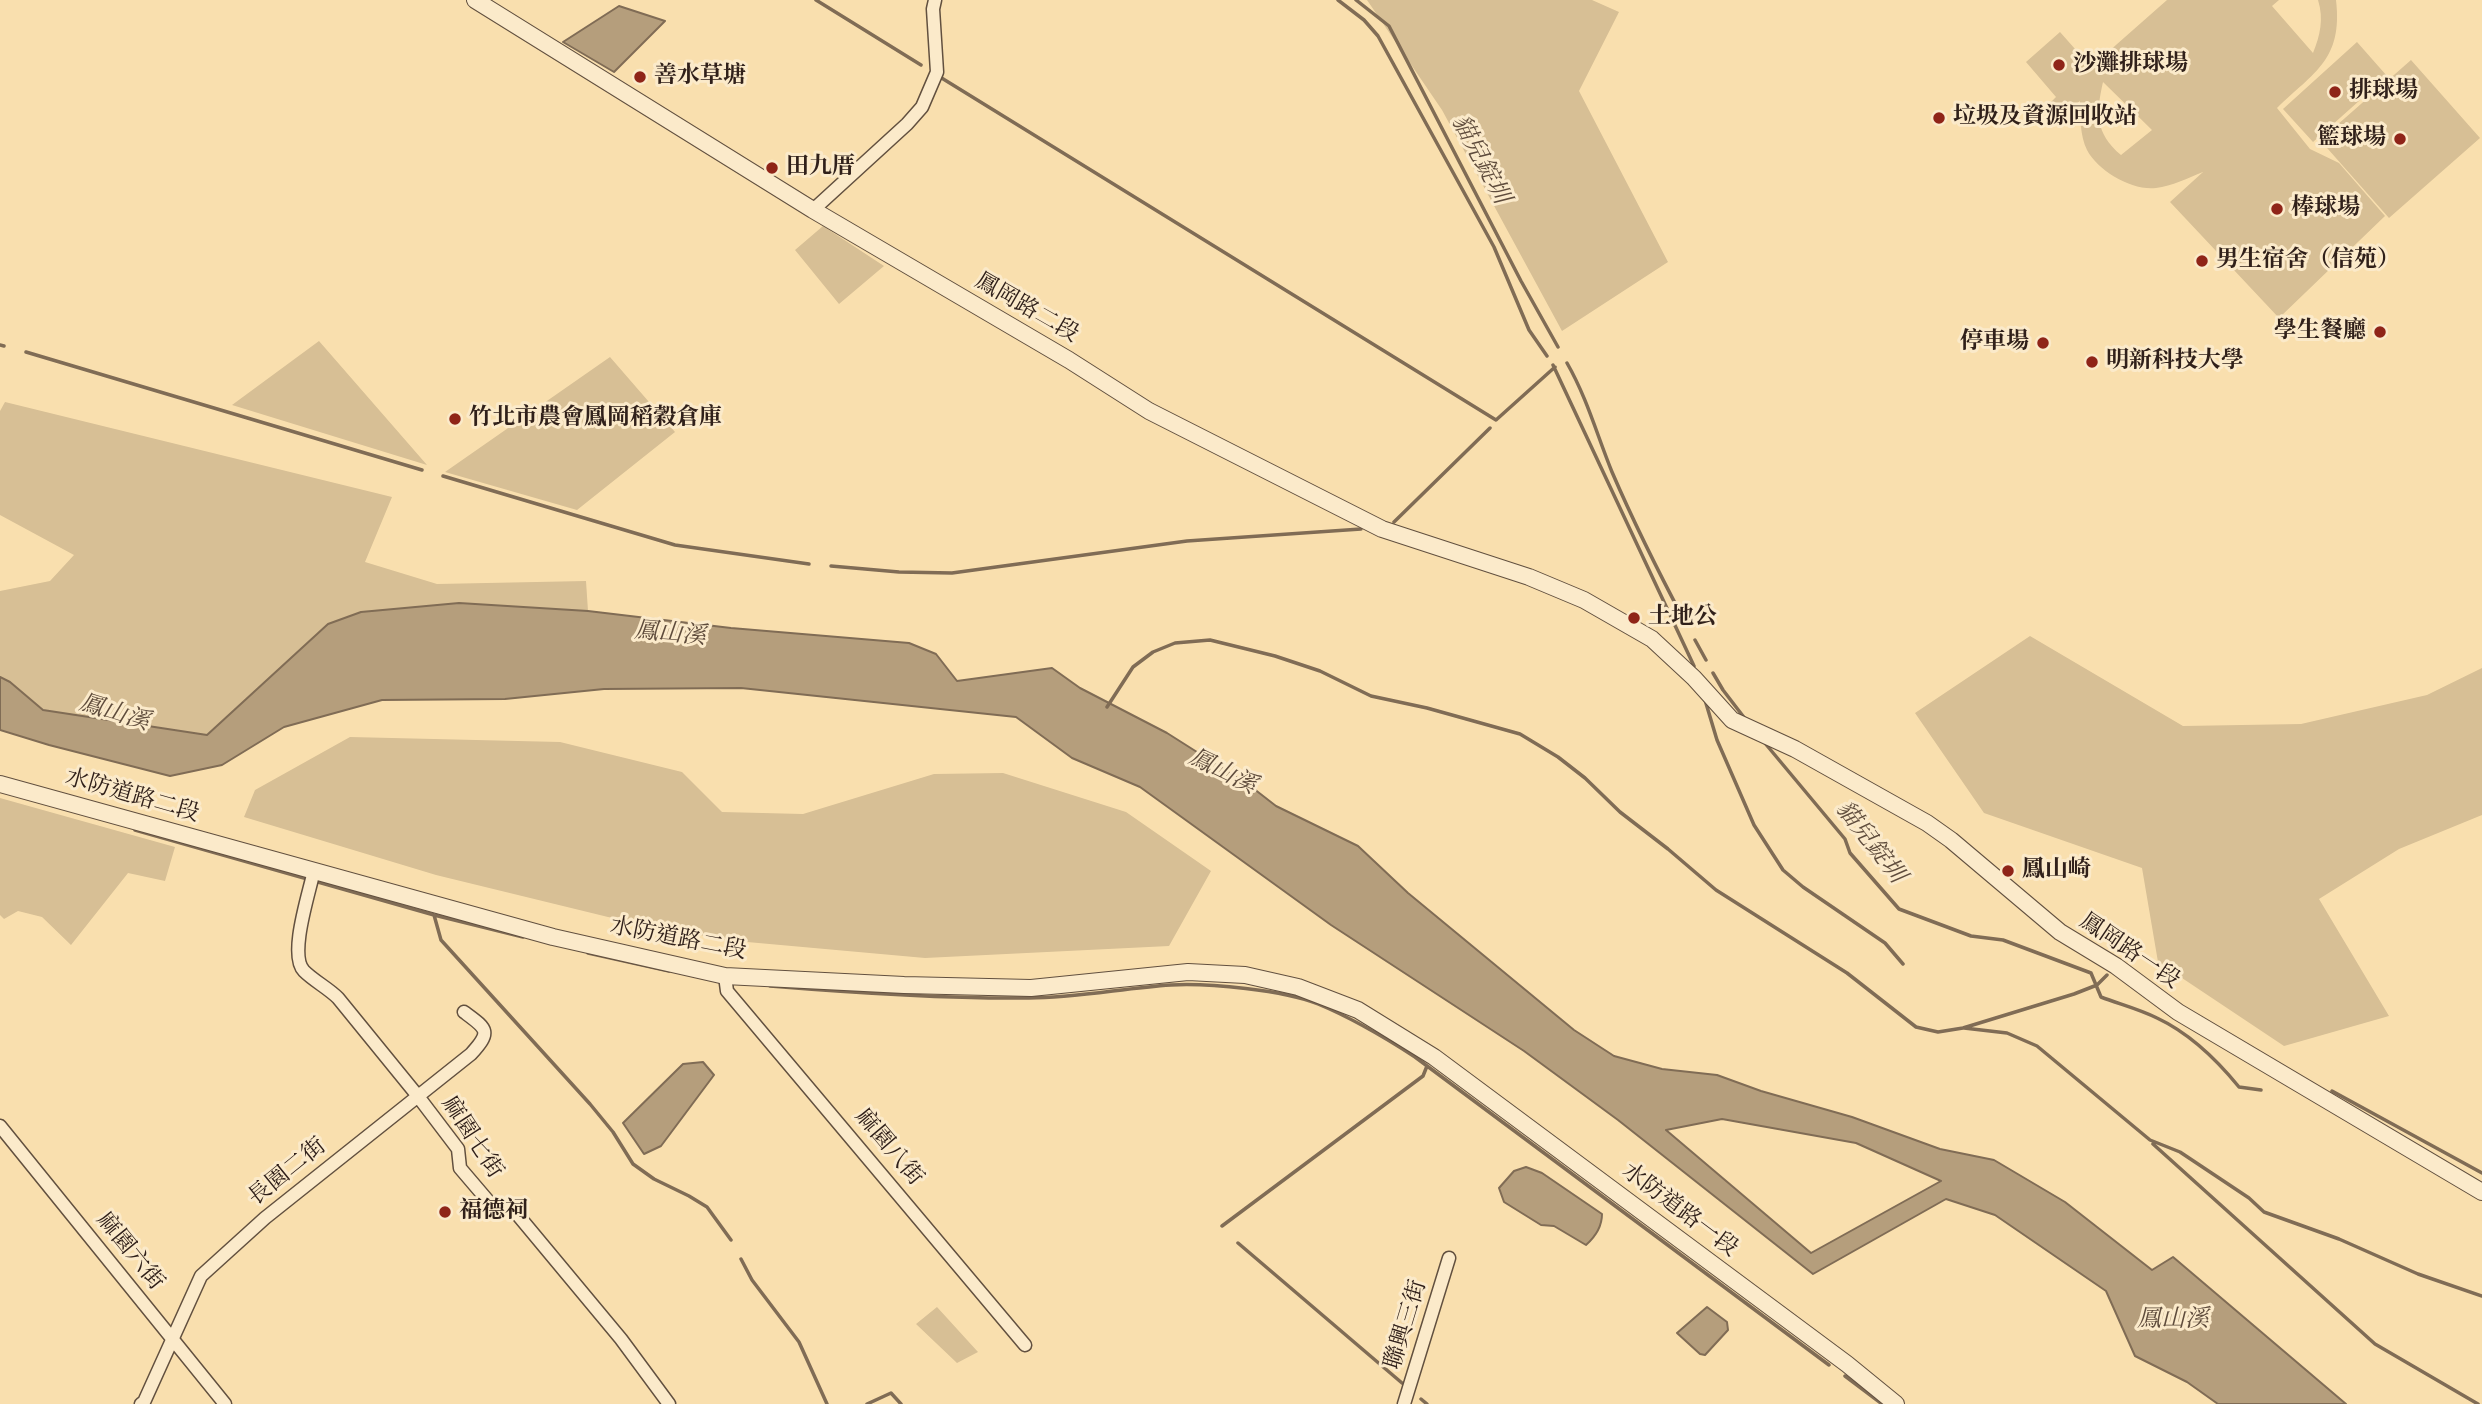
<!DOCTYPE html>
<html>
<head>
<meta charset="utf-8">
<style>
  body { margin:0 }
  canvas { display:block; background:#f9dfae }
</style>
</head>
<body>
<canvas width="2482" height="1404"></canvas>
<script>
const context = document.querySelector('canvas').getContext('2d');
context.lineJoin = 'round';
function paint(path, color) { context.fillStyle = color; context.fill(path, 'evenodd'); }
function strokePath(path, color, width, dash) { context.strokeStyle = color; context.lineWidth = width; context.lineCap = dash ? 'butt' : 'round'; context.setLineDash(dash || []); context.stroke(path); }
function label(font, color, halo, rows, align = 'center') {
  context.font = font + ' "IM FELL Double Pica","Noto Serif TC",serif'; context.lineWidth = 6; context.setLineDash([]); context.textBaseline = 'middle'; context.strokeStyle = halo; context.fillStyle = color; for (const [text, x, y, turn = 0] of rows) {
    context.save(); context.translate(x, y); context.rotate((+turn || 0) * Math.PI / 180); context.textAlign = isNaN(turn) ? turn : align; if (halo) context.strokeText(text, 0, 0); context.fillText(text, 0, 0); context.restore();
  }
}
const green = new Path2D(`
  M 1367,0 L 1592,0 L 1619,12 L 1579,91 L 1668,262 L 1562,331 L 1442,110 Z
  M 2167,0 L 2279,0 L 2272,6 L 2313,53 C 2320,36 2324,19 2318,0 L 2336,0 C 2343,60 2314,72 2277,108 L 2310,149 L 2339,163 L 2385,216 L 2279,318 L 2170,202 L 2203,172 C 2188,178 2172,186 2156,188 C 2132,191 2098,171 2087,150 C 2080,136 2080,116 2080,101 L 2060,116 L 2049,104 L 2056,97 L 2026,62 L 2060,32 L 2091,67 ZM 2103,82 L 2152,130 L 2121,155 C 2095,133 2096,113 2103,82 Z
  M 2357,42 L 2387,76 L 2313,142 L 2283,109 Z
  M 2411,60 L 2480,138 L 2389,218 L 2320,140 Z
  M 823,226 L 884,266 L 839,304 L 795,250 Z
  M 319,341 L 427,465 L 232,405 Z
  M 610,357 L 675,432 L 577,510 L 445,472 Z
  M 5,402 L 392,497 L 365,562 L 437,584 L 586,581 L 588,611 L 459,603 L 361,612 L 328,624 L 207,735 L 43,710 L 10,682 L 0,677 L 0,591 L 50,581 L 74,555 L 0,515 L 0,411 Z
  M 2030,636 L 2183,726 L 2301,724 L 2427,695 L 2482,668 L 2482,815 L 2399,849 L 2319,899 L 2389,1016 L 2284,1046 L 2158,962 L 2142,868 L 1984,813 L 1915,713 Z
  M 350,737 L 560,742 L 682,772 L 722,812 L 803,814 L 934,774 L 1003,773 L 1126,812 L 1211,871 L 1169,946 L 925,958 L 725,940 L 608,917 L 436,875 L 244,817 L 255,790 Z
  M 0,798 L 175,847 L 165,881 L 128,873 L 71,945 L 42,917 L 18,911 L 4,919 L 0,915 Z
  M 937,1307 L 978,1352 L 957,1363 L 916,1324 Z`);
const water = new Path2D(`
  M 619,6 L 665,21 L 614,72 L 563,42 Z
  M 459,603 L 588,611 L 731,628 L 909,643 L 936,654 L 957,681 L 1052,668 L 1080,688 L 1167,733 L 1249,785 L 1276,806 L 1358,846 L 1408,893 L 1574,1030 L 1614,1056 L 1662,1069 L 1717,1075 L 1761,1091 L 1852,1117 L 1940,1149 L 1994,1160 L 2065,1202 L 2152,1270 L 2173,1257 L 2346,1404 L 2218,1404 L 2187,1382 L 2135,1356 L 2106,1291 L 1995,1215 L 1946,1199 L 1813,1274 L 1618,1120 L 1524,1051 L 1331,925 L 1140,787 L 1072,758 L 1016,717 L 741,688 L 604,689 L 505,699 L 382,700 L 284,727 L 222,765 L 170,776 L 49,745 L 0,730 L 0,677 L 10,682 L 43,710 L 207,735 L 328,624 L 361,612 ZM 1722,1119 L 1856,1143 L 1941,1181 L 1811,1253 L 1666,1130 Z
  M 703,1062 L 714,1075 L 661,1146 L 644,1154 L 623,1123 L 683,1064 Z
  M 1526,1167 L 1542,1173 L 1602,1214 C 1602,1226 1595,1237 1586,1245 L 1554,1226 L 1541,1225 L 1504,1202 L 1499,1188 L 1514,1171 Z
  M 1707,1307 L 1727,1322 L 1728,1330 L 1705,1355 L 1700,1354 L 1677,1333 Z`);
const stream = new Path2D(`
  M 816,0 L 921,65
  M 1338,0 L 1364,20 L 1378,36 L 1494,247 L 1529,330 L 1547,356
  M 1356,0 L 1389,26 L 1521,281 L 1558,347
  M 940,77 L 1496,420 L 1555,367
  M 0,345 L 4,346
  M 26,352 L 422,470
  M 1567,363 C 1587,398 1597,435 1612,472 C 1634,523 1659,573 1685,622
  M 1553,365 L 1694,666
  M 443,476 L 675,545 L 809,564
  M 1394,522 L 1490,428
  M 831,566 L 899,572 L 952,573 L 1187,541 L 1361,529
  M 1695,640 L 1706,660
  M 1713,673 L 1723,690 L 1746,720
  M 1705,700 L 1717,740 L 1754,825 L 1783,870 L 1803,887 L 1885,943 L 1903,964
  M 1107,707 L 1133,667 L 1153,652 L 1175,643 L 1210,640 L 1275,656 L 1320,671 L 1371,696 L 1427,708 L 1520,734 L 1558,757 L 1585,778 L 1620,812 L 1668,849 L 1716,890 L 1847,973 L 1916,1027 L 1938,1032 L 1963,1028 L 2074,994 L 2097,985 L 2107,975
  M 1764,742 L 1845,839 L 1850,853 L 1899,909 L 1971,936 L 2003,940 L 2091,973 L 2101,997 C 2119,1004 2139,1009 2157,1018 C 2189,1033 2217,1060 2239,1087 L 2261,1090
  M 135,830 L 434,915 L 523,937
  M 434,915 L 441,940 L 590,1104 L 613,1132 L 633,1164 L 654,1179 L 689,1196 L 707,1207 L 731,1240
  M 588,953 L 669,971
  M 770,986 C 856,993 943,999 1029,998 C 1076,998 1124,988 1171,985 C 1208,983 1284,990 1318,1004 C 1352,1018 1384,1037 1415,1057 L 1829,1365
  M 1964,1028 L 2007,1033 L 2037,1046 L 2150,1140 L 2180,1152 L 2249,1198 L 2264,1212 L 2339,1239 L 2418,1274 L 2482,1296
  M 2332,1091 L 2482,1173
  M 2153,1144 L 2375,1344 L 2478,1404
  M 1222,1226 L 1423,1076 L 1427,1066
  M 1238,1243 L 1402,1383
  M 741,1259 L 752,1280 L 799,1342 L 827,1404
  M 1845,1376 L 1882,1404
  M 1421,1399 L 1427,1404
  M 867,1404 L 891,1393 L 901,1404`);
const minor = new Path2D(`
  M 813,210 L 907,124 L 922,107 L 937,72 L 933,9 L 935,0
  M 314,870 C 310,891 288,955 304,971 C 314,981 328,988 338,998 L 417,1095 L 458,1149 L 460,1168 L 489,1202 L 517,1214 L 621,1339 L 669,1404
  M 725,976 L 727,991 L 1025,1345
  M 0,1126 L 225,1404
  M 141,1404 L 144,1402 L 201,1276 L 265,1218 L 471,1054 C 492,1031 487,1029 464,1012
  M 1404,1404 L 1449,1258`);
const tertiary = new Path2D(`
  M 475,0 L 813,210 L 1069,360 L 1149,411 L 1382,529 L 1529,577 L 1584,600 L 1652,639 L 1694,678 L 1732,720 L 1795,749 L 1927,823 L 1951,840 L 2060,932 L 2116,966 L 2178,1012 L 2482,1192
  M 0,784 L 553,937 L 725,976 L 904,985 L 1031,988 L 1188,972 L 1245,975 L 1298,987 L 1358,1010 L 1434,1057 L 1847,1364 L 1896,1404`);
const markers = [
  [2059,65,7,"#8f2418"],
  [640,77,7,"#8f2418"],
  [2335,92,7,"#8f2418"],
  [1939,118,7,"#8f2418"],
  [2400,139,7,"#8f2418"],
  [772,168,7,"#8f2418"],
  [2277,209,7,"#8f2418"],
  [2202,261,7,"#8f2418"],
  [2380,332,7,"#8f2418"],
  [2043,343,7,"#8f2418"],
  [2092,362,7,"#8f2418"],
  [455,419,7,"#8f2418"],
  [1634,618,7,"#8f2418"],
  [2008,871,7,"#8f2418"],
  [445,1212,7,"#8f2418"]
];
const poiNames = [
  ["沙灘排球場",2073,65],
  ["善水草塘",654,77],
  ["排球場",2349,92],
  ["垃圾及資源回收站",1953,118],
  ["籃球場",2386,139,"right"],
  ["田九厝",786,168],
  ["棒球場",2291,209],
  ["男生宿舍（信苑）",2216,261],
  ["學生餐廳",2366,332,"right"],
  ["停車場",2029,343,"right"],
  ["明新科技大學",2106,362],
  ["竹北市農會鳳岡稻穀倉庫",469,419],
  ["土地公",1648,618],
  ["鳳山崎",2022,871],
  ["福德祠",459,1212]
];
const streetNames = [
  ["鳳岡路二段",1026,309,30],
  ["水防道路二段",132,797,16],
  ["水防道路二段",678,940,11],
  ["鳳岡路一段",2129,952,34],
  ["麻園七街",471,1138,57],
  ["麻園八街",888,1148,50],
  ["長園二街",288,1173,-39],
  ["水防道路一段",1679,1211,37],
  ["麻園六街",129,1252,51],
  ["聯興三街",1407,1325,-73]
];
const waterNames = [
  ["貓兒錠圳",1479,160,62],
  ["鳳山溪",670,635,5],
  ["鳳山溪",114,714,17],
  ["鳳山溪",1222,773,26],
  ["貓兒錠圳",1869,843,52],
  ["鳳山溪",2173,1321]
];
paint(green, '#d7bf95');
paint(water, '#b59e7c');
strokePath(water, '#806c55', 2);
strokePath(stream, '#806c55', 3.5);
strokePath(minor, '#62503f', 15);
strokePath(tertiary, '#62503f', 18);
strokePath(minor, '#fbeaca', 12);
strokePath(tertiary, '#fbeaca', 16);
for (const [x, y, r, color] of markers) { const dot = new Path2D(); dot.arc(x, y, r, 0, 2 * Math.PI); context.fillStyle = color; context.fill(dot); strokePath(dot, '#fbeaca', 2.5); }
label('bold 23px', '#30201a', '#fbeaca', poiNames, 'left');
label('23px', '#30201a', '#fbeaca', streetNames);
label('italic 24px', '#5f4c3c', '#fbeaca', waterNames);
</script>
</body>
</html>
